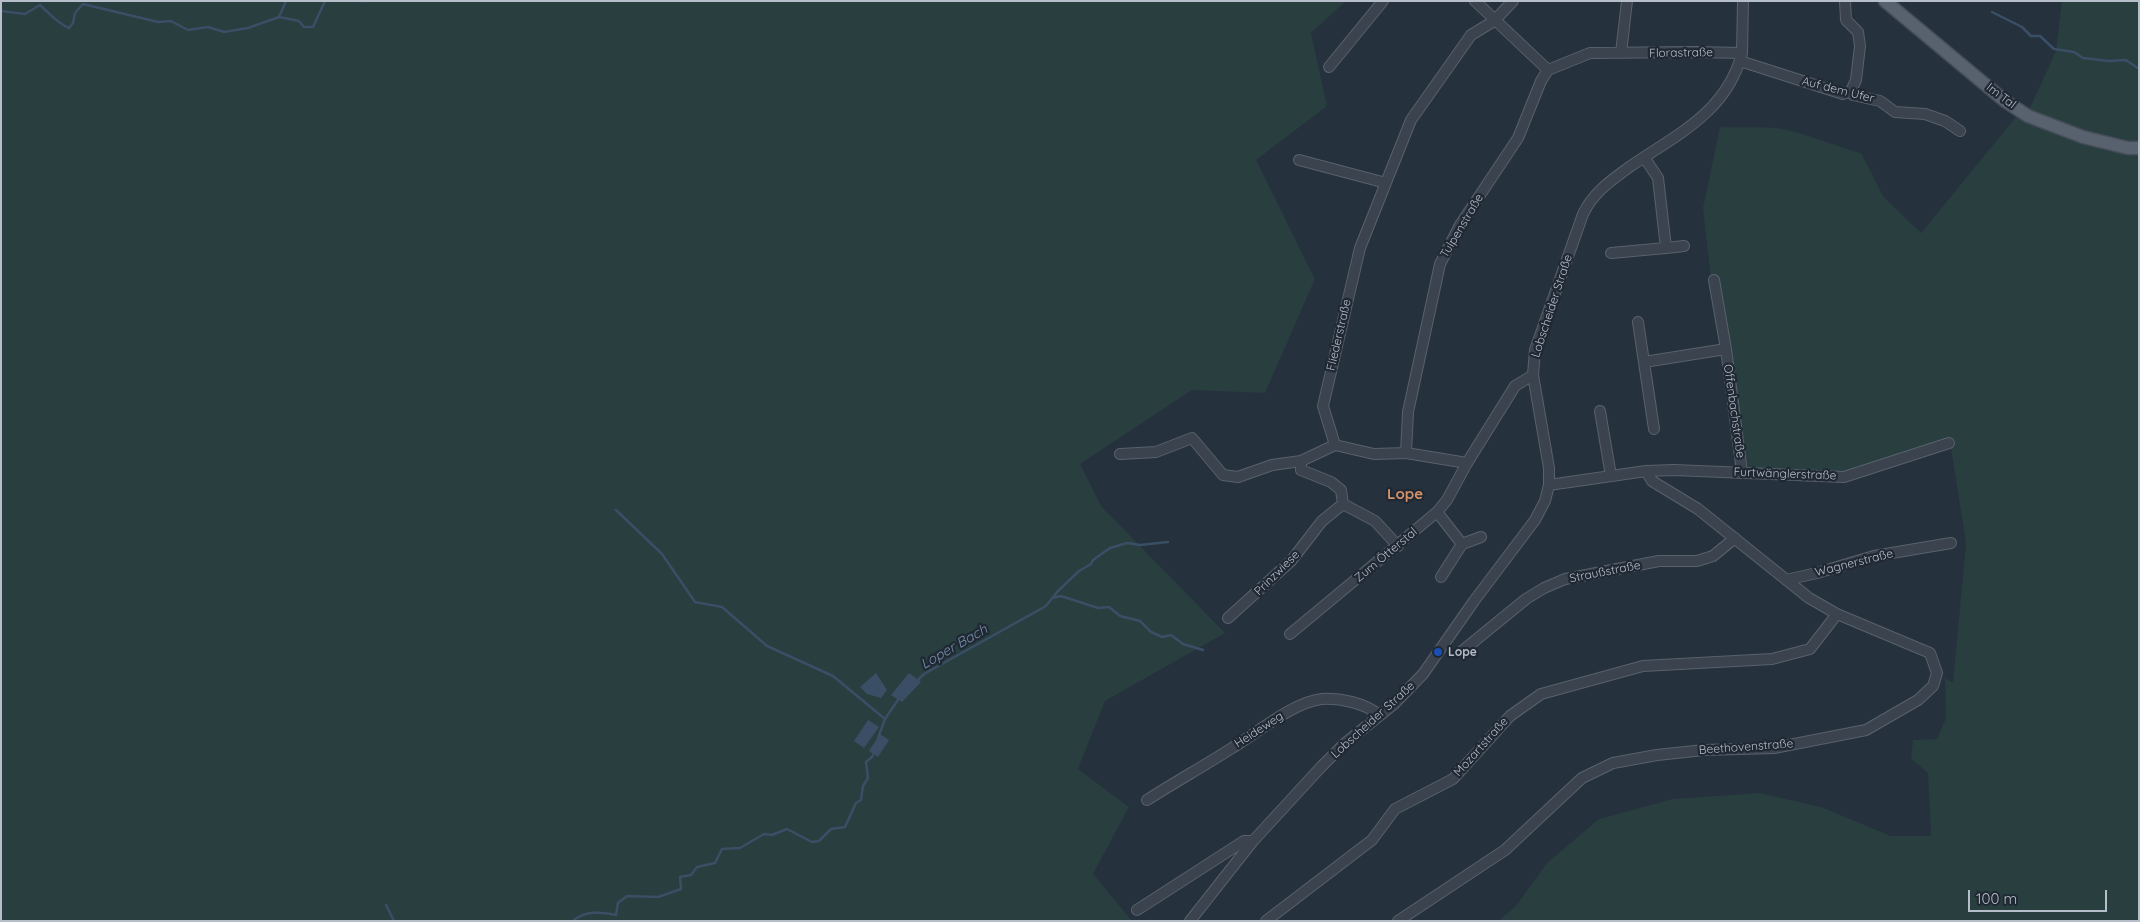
<!DOCTYPE html>
<html>
<head>
<meta charset="utf-8">
<style>
  body { margin:0 }
  #map { position:relative; width:2140px; height:922px; overflow:hidden; background:#26313e; font-family:Quicksand,sans-serif }
  canvas { display:block }
  .frame { position:absolute; inset:0; border:2px solid #b6bec9; pointer-events:none }
  .scale { position:absolute; left:1968px; top:890px; width:139px; height:22px; box-sizing:border-box; border:2px solid #b6bec9; border-top:0; padding-left:6px; font-size:15px; line-height:18px; white-space:nowrap; color:#b6bec9; -webkit-text-stroke:4px #1f2833; paint-order:stroke }
</style>
</head>
<body>
<div id="map">
<canvas width="2140" height="922"></canvas>
<div class="frame"></div>
<div class="scale">100 m</div>
</div>
<script>
const context = document.querySelector('canvas').getContext('2d');
context.lineJoin = 'round';
function paint(path, color) { context.fillStyle = color; context.fill(path, 'evenodd'); }
function strokePath(path, color, width, dash) { context.strokeStyle = color; context.lineWidth = width; context.lineCap = dash ? 'butt' : 'round'; context.setLineDash(dash || []); context.stroke(path); }
function label(font, color, halo, rows, align = 'center') {
  context.font = font + ' Quicksand,sans-serif'; context.lineWidth = 4.5; context.setLineDash([]); context.textBaseline = 'middle'; context.strokeStyle = halo; context.fillStyle = color; for (const [text, x, y, turn = 0] of rows) {
    context.save(); context.translate(x, y); context.rotate((+turn || 0) * Math.PI / 180); context.textAlign = isNaN(turn) ? turn : align; if (halo) context.strokeText(text, 0, 0); context.fillText(text, 0, 0); context.restore();
  }
}
const green = new Path2D(`
  M 1,1 L 1346,1 L 1311,33 L 1327,106 L 1256,160 L 1315,279 L 1265,393 L 1192,390 L 1080,464 L 1101,506 L 1225,633 L 1105,701 L 1078,769 L 1129,807 L 1093,874 L 1132,921 L 1,921 Z
  M 2062,1 L 2139,1 L 2139,142 L 2095,136 L 2029,110 L 2056,51 Z
  M 2016,117 L 2081,144 L 2139,154 L 2139,921 L 1498,921 L 1516,906 L 1547,863 L 1599,819 L 1673,799 L 1760,793 L 1821,807 L 1891,836 L 1931,836 L 1928,773 L 1911,759 L 1913,740 L 1937,739 L 1946,718 L 1945,678 L 1953,683 L 1966,543 L 1950,442 L 1845,474 L 1748,468 L 1728,349 L 1711,279 L 1703,208 L 1720,127 C 1741,128 1763,126 1783,129 C 1810,135 1835,146 1861,153 L 1883,196 L 1921,233 Z`);
const water = new Path2D(`
  M 876,673 L 887,690 L 881,698 L 867,694 L 860,687 Z
  M 909,673 L 921,682 L 902,702 L 891,695 Z
  M 868,720 L 879,727 L 864,748 L 854,741 Z
  M 880,734 L 889,740 L 878,757 L 869,751 Z`);
const stream = new Path2D(`
  M 361,1 L 365,1
  M 1966,1 L 1967,1
  M 1,11 L 25,14 L 40,5 C 49,13 58,24 69,28 L 73,23 L 75,13 L 83,4 L 158,22 L 171,21 L 188,30 L 208,27 L 224,32 L 248,28 L 279,17 L 286,1
  M 1992,12 L 2022,27 L 2031,36 L 2040,36 L 2054,49 L 2074,52 L 2083,58 L 2109,61 L 2126,60 L 2139,69
  M 279,17 L 299,21 L 304,27 L 313,27 L 325,1
  M 616,510 L 662,554 L 695,602 L 722,607 L 767,646 L 833,676 L 885,719
  M 1052,598 L 1061,596 L 1098,608 L 1109,607 L 1120,616 L 1140,621 L 1151,632 L 1162,637 L 1171,635 L 1183,644 L 1203,650
  M 917,681 L 924,674 L 1046,606 L 1058,591 L 1079,571 L 1091,564 L 1093,560 L 1110,548 L 1127,543 L 1140,545 L 1168,542
  M 878,738 L 885,719 L 900,697
  M 386,905 L 394,921
  M 573,921 C 585,910 602,912 616,915 L 618,903 L 627,896 L 658,897 L 681,889 L 680,877 L 691,875 L 697,867 L 715,863 L 722,849 L 740,848 L 764,834 L 772,835 L 787,829 L 812,842 L 819,841 L 831,829 L 845,827 L 856,803 L 861,800 L 863,786 L 868,778 L 866,762 L 872,757 L 874,753`);
const minor = new Path2D(`
  M 1475,1 L 1548,70
  M 1513,1 L 1494,21 L 1471,35 L 1411,120 L 1360,248 L 1323,406 L 1335,445 L 1374,454 L 1406,453 L 1467,463 L 1515,386 L 1533,375
  M 1845,1 L 1846,20 L 1858,32 L 1860,46 L 1856,80 L 1851,91
  M 1621,53 L 1627,1
  M 1740,61 L 1843,94 L 1851,91 L 1853,95 L 1880,101 L 1895,112 L 1925,114 L 1945,121 L 1960,131
  M 1329,67 L 1383,1
  M 1548,70 L 1590,53 L 1696,52 L 1742,53
  M 1644,157 L 1658,178 L 1666,248 L 1684,246
  M 1299,160 L 1386,183
  M 1611,253 L 1666,248
  M 1714,280 L 1726,349 L 1742,472
  M 1638,322 L 1654,429
  M 1644,362 L 1726,349
  M 1600,411 L 1611,476
  M 1406,453 L 1408,412 L 1440,264 L 1460,225 L 1518,138 L 1541,81 L 1548,70
  M 1120,454 L 1156,452 L 1192,438 L 1223,475 L 1238,477 L 1272,465 L 1301,461 L 1335,445
  M 1301,461 L 1301,470 L 1331,482 L 1341,490 L 1343,504 L 1375,521 L 1398,546
  M 1646,471 L 1674,470 L 1844,477 L 1949,443
  M 1437,512 L 1462,544 L 1481,537
  M 1441,577 L 1462,544
  M 1786,580 L 1817,573 L 1874,556 L 1951,543
  M 1228,618 L 1291,561 L 1322,521 L 1343,504
  M 1290,634 L 1437,512 L 1447,500 L 1467,463
  M 1461,652 L 1526,599 L 1544,588 L 1565,579 L 1659,561 L 1697,561 L 1713,556 L 1735,538
  M 1147,800 C 1175,782 1204,766 1232,748 C 1257,733 1293,702 1322,699 C 1341,698 1365,703 1379,715
  M 1137,910 L 1244,841 L 1253,841
  M 1190,921 L 1253,841 L 1321,767 L 1344,744 L 1394,704 L 1423,674 L 1474,601 L 1535,520 L 1545,501 L 1549,485 L 1549,468 L 1533,375 L 1535,350 L 1583,214 C 1593,193 1609,182 1628,168 C 1674,136 1727,113 1742,53 L 1743,1
  M 1266,921 L 1372,840 L 1395,809 L 1453,779 L 1510,716 L 1541,694 L 1643,666 L 1772,659 L 1810,649 L 1837,614
  M 1398,921 L 1505,850 L 1582,778 L 1613,763 L 1657,755 L 1704,750 L 1774,748 L 1866,730 L 1918,700 L 1933,686 L 1937,673 L 1930,653 L 1837,614 L 1809,598 L 1698,509 L 1652,481 L 1646,471 L 1549,485`);
const major = new Path2D(`
  M 1885,1 L 2005,101 L 2028,116 L 2083,137 L 2128,148 L 2139,148`);
const markers = [
  [1438,652,5,"#1a4fb4"]
];
const streetNames = [
  ["Florastraße",1681,53,-1],
  ["Auf dem Ufer",1838,90,14],
  ["Im Tal",2001,96,37],
  ["Tulpenstraße",1462,226,-59],
  ["Lobscheider Straße",1552,306,-72],
  ["Fliederstraße",1339,335,-77],
  ["Offenbachstraße",1734,411,82],
  ["Furtwänglerstraße",1785,474,2],
  ["Zum Ötterstal",1386,555,-40],
  ["Wagnerstraße",1854,563,-14],
  ["Straußstraße",1605,572,-11],
  ["Prinzwiese",1277,573,-45],
  ["Lobscheider Straße",1373,720,-42],
  ["Heideweg",1259,730,-33],
  ["Mozartstraße",1481,747,-48],
  ["Beethovenstraße",1746,747,-4]
];
const poiNames = [
  ["Lope",1448,652]
];
const waterNames = [
  ["Loper Bach",954,647,-30]
];
const quarterNames = [
  ["Lope",1405,494]
];
paint(green, '#283e3f');
paint(water, '#3a4e65');
strokePath(stream, '#3a4e65', 2.5);
strokePath(minor, '#58616c', 12);
strokePath(major, '#434c57', 15);
strokePath(minor, '#3a434e', 10);
strokePath(major, '#58626e', 12);
for (const [x, y, r, color] of markers) { const dot = new Path2D(); dot.arc(x, y, r, 0, 2 * Math.PI); context.fillStyle = color; context.fill(dot); strokePath(dot, '#1f2833', 2); }
label('12px', '#b6bec9', '#1f2833', streetNames);
label('bold 12px', '#b6bec9', '#1f2833', poiNames, 'left');
label('italic 14px', '#7890ab', '#1f2833', waterNames);
label('bold 15px', '#d19169', '#1f2833', quarterNames);
</script>
</body>
</html>
